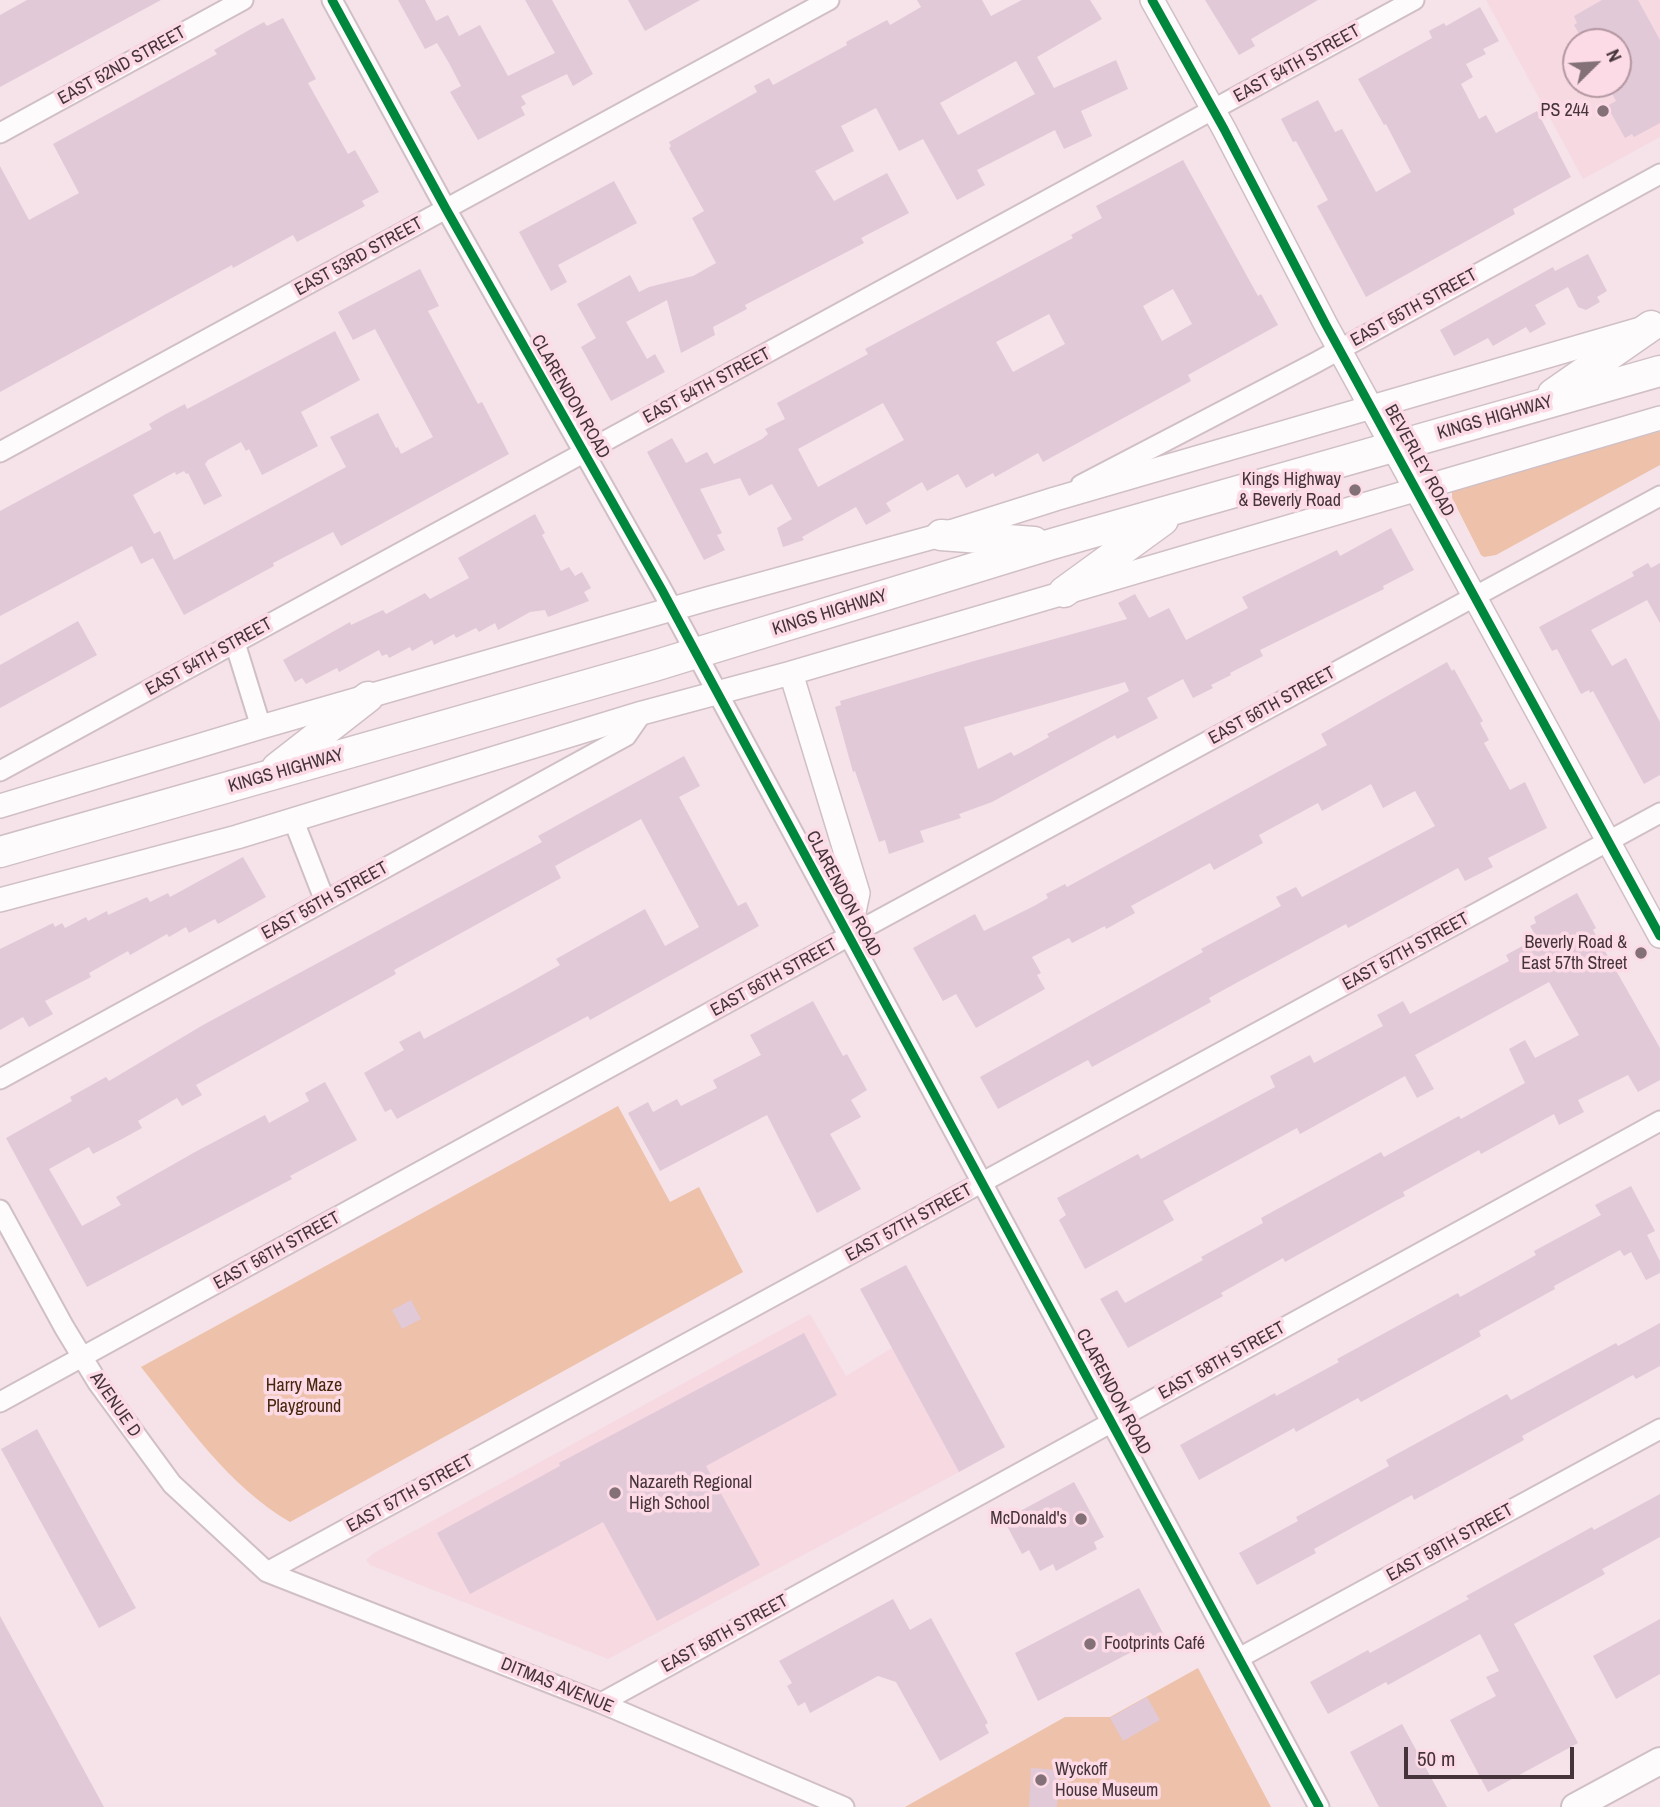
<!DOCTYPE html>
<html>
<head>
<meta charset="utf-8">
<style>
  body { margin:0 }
  #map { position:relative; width:1660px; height:1807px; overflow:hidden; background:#f5e3e9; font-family:"Archivo Narrow",sans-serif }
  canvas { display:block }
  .north { position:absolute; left:1562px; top:28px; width:70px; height:70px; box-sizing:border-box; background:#fddbe6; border:2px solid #b398a1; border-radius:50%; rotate:66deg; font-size:19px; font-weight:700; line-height:28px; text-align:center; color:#45343a }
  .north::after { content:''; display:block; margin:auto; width:24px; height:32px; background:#837177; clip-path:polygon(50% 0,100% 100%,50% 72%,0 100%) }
  .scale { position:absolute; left:1404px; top:1747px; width:170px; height:32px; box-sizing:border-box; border:4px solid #45343a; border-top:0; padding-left:9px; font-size:21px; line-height:24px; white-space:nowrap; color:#45343a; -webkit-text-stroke:5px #fddbe6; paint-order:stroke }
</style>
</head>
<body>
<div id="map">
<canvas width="1660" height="1807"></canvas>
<div class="north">N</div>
<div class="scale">50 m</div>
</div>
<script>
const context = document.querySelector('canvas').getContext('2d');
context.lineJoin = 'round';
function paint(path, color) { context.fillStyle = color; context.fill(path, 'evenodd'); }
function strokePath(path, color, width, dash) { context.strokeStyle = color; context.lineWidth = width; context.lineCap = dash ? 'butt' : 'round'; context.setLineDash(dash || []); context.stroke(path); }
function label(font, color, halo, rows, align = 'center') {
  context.font = font + ' "Archivo Narrow",sans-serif'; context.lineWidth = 7; context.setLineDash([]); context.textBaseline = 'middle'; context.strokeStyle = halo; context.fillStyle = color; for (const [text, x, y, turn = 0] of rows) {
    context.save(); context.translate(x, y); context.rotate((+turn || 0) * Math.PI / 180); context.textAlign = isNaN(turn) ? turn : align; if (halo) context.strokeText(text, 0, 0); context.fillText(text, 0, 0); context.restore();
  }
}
const built = new Path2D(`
  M 1486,0 L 1660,0 L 1660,137 L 1583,179 ZM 1576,42 L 1618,42 L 1618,84 L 1576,84 Z
  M 810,1314 L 846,1376 L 892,1348 L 959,1472 L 608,1659 L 370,1565 L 366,1560 L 374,1553 Z`);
const green = new Path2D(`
  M 1658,432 L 1660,432 L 1660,465 L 1496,555 L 1484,557 L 1481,555 L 1452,498 L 1452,491 L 1456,487 Z
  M 618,1106 L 670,1202 L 699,1187 L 743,1272 L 290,1522 C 228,1486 185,1422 141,1367 Z
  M 1198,1668 L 1271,1807 L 905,1807 L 1065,1717 L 1110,1717 Z`);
const building = new Path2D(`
  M 27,0 L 161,0 L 0,87 L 0,15 Z
  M 398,0 L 425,0 L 436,21 L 448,15 L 459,36 L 480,25 L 508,76 L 555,53 L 525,0 L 552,0 L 593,74 L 573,86 L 567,74 L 521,96 L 526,104 L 521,107 L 525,115 L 478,140 L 450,92 L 461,86 L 449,63 L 437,43 L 425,49 Z
  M 628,0 L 700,0 L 645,31 Z
  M 917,0 L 982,0 L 991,16 L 1022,0 L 1090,0 L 1102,19 L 1037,57 L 1054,88 L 1116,60 L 1128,89 L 1081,111 L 1092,136 L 1064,149 L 1055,130 L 977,170 L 985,185 L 957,200 L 923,139 L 899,151 L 876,108 L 841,126 L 854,151 L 815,171 L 834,201 L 887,173 L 909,213 L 861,238 L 864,243 L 745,305 L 747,309 L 713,327 L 715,335 L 681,353 L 667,300 L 626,322 L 647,359 L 655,354 L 665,372 L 611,401 L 581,347 L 596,338 L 577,304 L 630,275 L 639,292 L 649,287 L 693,276 L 716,263 L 692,218 L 704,211 L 669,148 L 671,146 L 669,142 L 757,92 L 754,86 L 769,78 L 773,85 L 847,45 L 846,42 L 874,27 L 887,20 L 890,25 L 921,7 ZM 1016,61 L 1035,94 L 958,135 L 940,103 Z
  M 1205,0 L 1318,0 L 1251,39 L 1255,46 L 1239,55 Z
  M 1602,0 L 1638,0 L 1660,40 L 1660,123 L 1634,137 L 1632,134 L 1625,138 L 1607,106 L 1616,101 L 1607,84 L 1618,84 L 1618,42 L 1584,42 L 1574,25 L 1577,23 L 1574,16 Z
  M 1480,7 L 1499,41 L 1483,49 L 1486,54 L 1466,64 L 1473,77 L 1461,84 L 1479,119 L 1486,115 L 1496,133 L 1537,111 L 1571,177 L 1513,209 L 1515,214 L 1366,297 L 1317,206 L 1328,200 L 1296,141 L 1293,142 L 1281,119 L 1318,100 L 1335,132 L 1342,129 L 1376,192 L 1411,172 L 1386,124 L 1384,125 L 1358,79 L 1432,38 L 1429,31 L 1444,23 L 1446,26 Z
  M 283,18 L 316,79 L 308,83 L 348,154 L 355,150 L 379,192 L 362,201 L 365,206 L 297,242 L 293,235 L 233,268 L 232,265 L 0,392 L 0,166 L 29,220 L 79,193 L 53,144 L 217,54 L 214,50 L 251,29 L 264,22 L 267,26 Z
  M 1183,160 L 1258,296 L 1261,294 L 1278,325 L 1188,375 L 1191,381 L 1043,462 L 1038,453 L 995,477 L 993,473 L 966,488 L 958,474 L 927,491 L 922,482 L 886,503 L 891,511 L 866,525 L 856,507 L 802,537 L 804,540 L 783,547 L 777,528 L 792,519 L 772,484 L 749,496 L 740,478 L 700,489 L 722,533 L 717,535 L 725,550 L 704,560 L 647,452 L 672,438 L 686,463 L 707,452 L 714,464 L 762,439 L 768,434 L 765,429 L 785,419 L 777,403 L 868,354 L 865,349 L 1073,238 L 1071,235 L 1102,218 L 1096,206 ZM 1173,289 L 1192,324 L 1162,341 L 1143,306 ZM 1049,314 L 1065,344 L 1013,372 L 996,342 ZM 883,403 L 904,440 L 818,487 L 798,449 Z
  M 614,181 L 637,223 L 558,265 L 567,282 L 551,291 L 519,232 Z
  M 1588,254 L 1607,291 L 1597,297 L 1600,302 L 1586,310 L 1578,307 L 1568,287 L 1535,305 L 1546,324 L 1530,333 L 1526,327 L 1493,346 L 1488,338 L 1454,356 L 1440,330 L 1553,267 L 1555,271 Z
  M 420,269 L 439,306 L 428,311 L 478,404 L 482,402 L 509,454 L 341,546 L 333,532 L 273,563 L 274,566 L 184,615 L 153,558 L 141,564 L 132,546 L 0,616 L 0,511 L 152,429 L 149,424 L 164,415 L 185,404 L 187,409 L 335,331 L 360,380 L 301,412 L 318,446 L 262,475 L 249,449 L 246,451 L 241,442 L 208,460 L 205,464 L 222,496 L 204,505 L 188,473 L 186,474 L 184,471 L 176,475 L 175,472 L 133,495 L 154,534 L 160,531 L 174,560 L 346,467 L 330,437 L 378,413 L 396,448 L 398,447 L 401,454 L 433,437 L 375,329 L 353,340 L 338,312 Z
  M 535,514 L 545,533 L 542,535 L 561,571 L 569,567 L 575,576 L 582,572 L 591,588 L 584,592 L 589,601 L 548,617 L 545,610 L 530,612 L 498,630 L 495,623 L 479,632 L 476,628 L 456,638 L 454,634 L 434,645 L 432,640 L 412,651 L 410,647 L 389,658 L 387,654 L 382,656 L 379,650 L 339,672 L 337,668 L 306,684 L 302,678 L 295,682 L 283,660 L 350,622 L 351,625 L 383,610 L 386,614 L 425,593 L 430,599 L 469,578 L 458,558 Z
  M 1391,528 L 1414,570 L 1383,586 L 1384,589 L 1260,650 L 1263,656 L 1230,673 L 1231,675 L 1211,685 L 1213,688 L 1193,698 L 1183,679 L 1147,698 L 1158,718 L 1117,739 L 1115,735 L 992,802 L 959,814 L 961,818 L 920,831 L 924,842 L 889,854 L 885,840 L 879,842 L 855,771 L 853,772 L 835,707 L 841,705 L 840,701 L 974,661 L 1127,619 L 1118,603 L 1135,594 L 1149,618 L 1169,608 L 1186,640 L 1248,608 L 1242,597 L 1337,550 L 1340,556 ZM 1125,682 L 1129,691 L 1047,734 L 1049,737 L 1031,747 L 1014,756 L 1011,752 L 978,769 L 964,727 Z
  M 1648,563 L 1651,568 L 1660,563 L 1660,623 L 1647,600 L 1591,630 L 1612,666 L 1626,658 L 1660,722 L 1660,775 L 1644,784 L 1593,691 L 1590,693 L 1589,690 L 1581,694 L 1557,649 L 1552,651 L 1539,627 L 1634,576 L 1632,572 Z
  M 78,621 L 97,655 L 0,708 L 0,665 Z
  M 1447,662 L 1452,671 L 1454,669 L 1483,721 L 1480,723 L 1489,740 L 1484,743 L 1510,790 L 1525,782 L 1547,828 L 1488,858 L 1493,867 L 1465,881 L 1458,868 L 1348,928 L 1346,924 L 1238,982 L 1209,998 L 1211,1002 L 1092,1067 L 1088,1060 L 998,1109 L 980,1077 L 1203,952 L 1201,949 L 1281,906 L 1276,897 L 1296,887 L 1302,897 L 1435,826 L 1415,791 L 1383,808 L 1371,784 L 1322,811 L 1318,803 L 1259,835 L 1263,843 L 1214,870 L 1210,863 L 1131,906 L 1135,913 L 1106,929 L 1105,926 L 1072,943 L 1069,938 L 1032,957 L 1041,973 L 1037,975 L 1045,989 L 976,1028 L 956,994 L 943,1001 L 913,948 L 975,914 L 984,931 L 1034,906 L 1048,898 L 1046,894 L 1065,884 L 1067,887 L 1327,745 L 1321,734 Z
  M 684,756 L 700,786 L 679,797 L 738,906 L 746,902 L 759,926 L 590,1020 L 588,1016 L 397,1119 L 391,1109 L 385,1112 L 364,1073 L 404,1050 L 399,1042 L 420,1031 L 424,1039 L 512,992 L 560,965 L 556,959 L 645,909 L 665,946 L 699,927 L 641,819 L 555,866 L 561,878 L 394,970 L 396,974 L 196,1085 L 202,1095 L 182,1106 L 177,1098 L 138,1121 L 142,1128 L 122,1139 L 93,1154 L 89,1147 L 49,1169 L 82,1226 L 121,1205 L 116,1197 L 195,1152 L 265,1115 L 269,1123 L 309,1101 L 305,1093 L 325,1082 L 357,1140 L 290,1176 L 292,1179 L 87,1287 L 6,1138 L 72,1101 L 70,1097 L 106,1077 L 109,1081 L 203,1025 L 542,842 L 538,836 Z
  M 243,857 L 266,897 L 218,924 L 215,919 L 189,933 L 186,927 L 169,937 L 167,934 L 130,955 L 128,951 L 89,973 L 91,977 L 45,1001 L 53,1014 L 29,1027 L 23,1017 L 0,1030 L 0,949 L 53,923 L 55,927 L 62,923 L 65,928 L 86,917 L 88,921 L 107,911 L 108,915 L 147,897 L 150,902 L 168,893 L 170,897 Z
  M 1577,893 L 1596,928 L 1593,930 L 1660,1048 L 1660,1080 L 1638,1092 L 1628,1075 L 1578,1100 L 1584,1112 L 1559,1125 L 1554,1114 L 1481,1154 L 1479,1150 L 1403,1192 L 1405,1196 L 1395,1201 L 1285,1262 L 1283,1258 L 1221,1293 L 1223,1296 L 1128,1348 L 1100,1299 L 1117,1290 L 1125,1303 L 1203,1260 L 1201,1257 L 1263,1223 L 1261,1218 L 1381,1152 L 1384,1157 L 1459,1116 L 1461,1119 L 1525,1083 L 1509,1049 L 1525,1040 L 1535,1058 L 1579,1035 L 1549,982 L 1415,1055 L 1434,1089 L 1417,1098 L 1405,1076 L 1300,1134 L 1297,1128 L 1163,1201 L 1174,1220 L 1085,1269 L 1059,1220 L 1066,1215 L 1057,1198 L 1138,1154 L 1141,1159 L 1275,1087 L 1270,1076 L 1310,1055 L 1314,1063 L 1383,1026 L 1377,1015 L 1403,1001 L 1410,1014 L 1509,961 L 1506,955 L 1537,938 L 1530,926 L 1536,923 L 1534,917 Z
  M 813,1001 L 843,1056 L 847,1054 L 867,1090 L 851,1100 L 861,1117 L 830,1134 L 861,1189 L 817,1213 L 767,1115 L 660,1171 L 628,1113 L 648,1102 L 653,1112 L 677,1099 L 681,1106 L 717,1088 L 713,1080 L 761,1055 L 750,1035 Z
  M 1631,1186 L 1655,1231 L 1647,1235 L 1660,1261 L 1660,1273 L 1646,1280 L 1631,1252 L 1624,1256 L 1620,1250 L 1554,1286 L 1555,1289 L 1479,1331 L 1481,1336 L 1414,1373 L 1361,1402 L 1358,1398 L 1296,1432 L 1294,1428 L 1199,1480 L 1180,1445 L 1275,1393 L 1276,1396 L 1339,1362 L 1337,1359 L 1458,1293 L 1460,1297 L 1536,1255 L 1534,1251 L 1601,1215 L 1595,1205 Z
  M 906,1265 L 1005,1447 L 959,1472 L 860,1289 Z
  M 411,1300 L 421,1319 L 402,1329 L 392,1310 Z
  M 1660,1323 L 1660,1366 L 1636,1379 L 1633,1375 L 1522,1436 L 1524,1440 L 1414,1500 L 1412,1495 L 1357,1525 L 1314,1549 L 1316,1553 L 1257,1585 L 1239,1553 L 1298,1521 L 1296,1517 L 1389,1466 L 1386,1460 L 1406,1449 L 1507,1394 L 1511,1400 L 1616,1343 L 1618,1346 Z
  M 804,1333 L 837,1395 L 706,1466 L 760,1565 L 657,1621 L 603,1522 L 470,1594 L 437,1533 L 560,1466 L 559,1463 Z
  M 37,1429 L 136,1608 L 99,1628 L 1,1449 Z
  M 1074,1482 L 1104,1537 L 1094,1542 L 1097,1549 L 1056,1571 L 1053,1564 L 1040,1571 L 1029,1550 L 1022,1554 L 1006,1524 L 1014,1520 L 1011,1516 Z
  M 1660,1494 L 1660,1537 L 1602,1569 L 1605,1574 L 1514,1624 L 1578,1743 L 1488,1792 L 1450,1720 L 1496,1696 L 1486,1677 L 1499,1671 L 1480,1634 L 1388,1685 L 1386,1682 L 1328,1714 L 1310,1682 L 1368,1650 L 1370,1653 L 1469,1599 L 1466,1596 L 1592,1527 L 1594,1530 Z
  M 1139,1588 L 1164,1635 L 1038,1701 L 1015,1653 Z
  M 893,1599 L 910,1630 L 931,1618 L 988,1723 L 985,1725 L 989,1733 L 940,1761 L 896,1682 L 878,1676 L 810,1713 L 805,1702 L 798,1706 L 787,1686 L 792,1683 L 779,1661 Z
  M 0,1616 L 104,1807 L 0,1807 Z
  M 1660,1619 L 1660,1674 L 1616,1699 L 1593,1656 Z
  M 1147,1697 L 1160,1720 L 1123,1741 L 1110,1718 Z
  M 1402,1724 L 1447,1807 L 1379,1807 L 1350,1752 Z
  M 1031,1768 L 1059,1770 L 1057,1807 L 1029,1807 Z`);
const minor = new Path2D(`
  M 332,0 L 446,209 L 662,590 L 1319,1807
  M 0,133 L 243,0
  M 0,452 L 829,0
  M 1081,485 L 1315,363 L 1660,174
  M 235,643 L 261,727
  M 0,771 L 1414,0
  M 293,819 L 325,901
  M 0,1079 L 626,736 L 642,713
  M 0,1210 L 64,1327 L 98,1383 L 172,1484 L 267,1572 L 601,1703 L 844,1807
  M 0,1402 L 849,936 L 1660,496
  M 267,1572 L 1660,813
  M 1239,1658 L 1660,1429
  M 601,1703 L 1660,1121`);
const tertiary = new Path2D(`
  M 1152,0 L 1224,129 L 1326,325 L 1660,936
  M 791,673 L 858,893 L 849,936
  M 0,806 L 261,727 L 707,599 L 941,535 L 1055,499 L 1637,330
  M 0,900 L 237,837 L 642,713 L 791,673 L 1660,418`);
const secondary = new Path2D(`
  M 1575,1807 L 1660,1761`);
const primary = new Path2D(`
  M 1553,394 L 1651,326
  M 941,535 L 1034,542
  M 1064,592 L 1163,520
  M 277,768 L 368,697
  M 0,852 L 654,666 L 1052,544 L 1660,371`);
const cycleway = new Path2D(`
  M 332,0 L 446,209 L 662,590 L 1319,1807
  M 1152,0 L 1224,129 L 1326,325 L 1660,936`);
const markers = [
  [1603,111,7,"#837177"],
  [1355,490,7,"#837177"],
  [1641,953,7,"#837177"],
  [615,1493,7,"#837177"],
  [1081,1519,7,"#837177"],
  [1090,1644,7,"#837177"],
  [1041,1780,7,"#837177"]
];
const streetNames = [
  ["EAST 54TH STREET",1297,64,-29],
  ["EAST 52ND STREET",122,66,-29],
  ["EAST 53RD STREET",359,257,-29],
  ["EAST 55TH STREET",1414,308,-29],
  ["EAST 54TH STREET",707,386,-28],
  ["CLARENDON ROAD",570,397,60],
  ["KINGS HIGHWAY",1495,418,-16],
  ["BEVERLEY ROAD",1419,461,61],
  ["KINGS HIGHWAY",830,613,-17],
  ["EAST 54TH STREET",209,657,-29],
  ["EAST 56TH STREET",1272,706,-29],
  ["KINGS HIGHWAY",286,771,-16],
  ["CLARENDON ROAD",843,894,62],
  ["EAST 55TH STREET",325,901,-29],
  ["EAST 57TH STREET",1406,952,-29],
  ["EAST 56TH STREET",774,978,-29],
  ["EAST 57TH STREET",909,1223,-29],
  ["EAST 56TH STREET",277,1251,-29],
  ["EAST 58TH STREET",1222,1361,-29],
  ["CLARENDON ROAD",1113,1392,62],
  ["AVENUE D",115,1405,55],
  ["EAST 57TH STREET",410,1494,-29],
  ["EAST 59TH STREET",1450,1543,-29],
  ["EAST 58TH STREET",725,1634,-29],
  ["DITMAS AVENUE",557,1686,22]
];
const poiNames = [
  ["PS 244",1589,111],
  ["Kings Highway",1341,480],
  ["& Beverly Road",1341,501],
  ["Beverly Road &",1627,943],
  ["East 57th Street",1627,964],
  ["Nazareth Regional",629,1483,"left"],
  ["High School",629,1504,"left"],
  ["McDonald's",1067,1519],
  ["Footprints Café",1104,1644,"left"],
  ["Wyckoff",1055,1770,"left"],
  ["House Museum",1055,1791,"left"]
];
const parkNames = [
  ["Harry Maze",304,1386],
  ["Playground",304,1407]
];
paint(built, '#f7d9e2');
paint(green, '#edc1aa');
paint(building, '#e1c9d7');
strokePath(minor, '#d0c0c6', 23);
strokePath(tertiary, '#d0c0c6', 26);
strokePath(secondary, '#d0c0c6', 30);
strokePath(primary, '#d0c0c6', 33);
strokePath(minor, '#fefbfc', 19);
strokePath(tertiary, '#fefbfc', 23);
strokePath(secondary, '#fefbfc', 26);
strokePath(primary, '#fefbfc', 30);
strokePath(cycleway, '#00873e', 9);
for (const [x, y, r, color] of markers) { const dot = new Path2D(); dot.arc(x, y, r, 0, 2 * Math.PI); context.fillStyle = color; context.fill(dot); strokePath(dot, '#fddbe6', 2.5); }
label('18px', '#45343a', '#fddbe6', streetNames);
label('18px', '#45343a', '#fddbe6', poiNames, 'right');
label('18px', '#46260c', '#fddbe6', parkNames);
</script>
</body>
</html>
